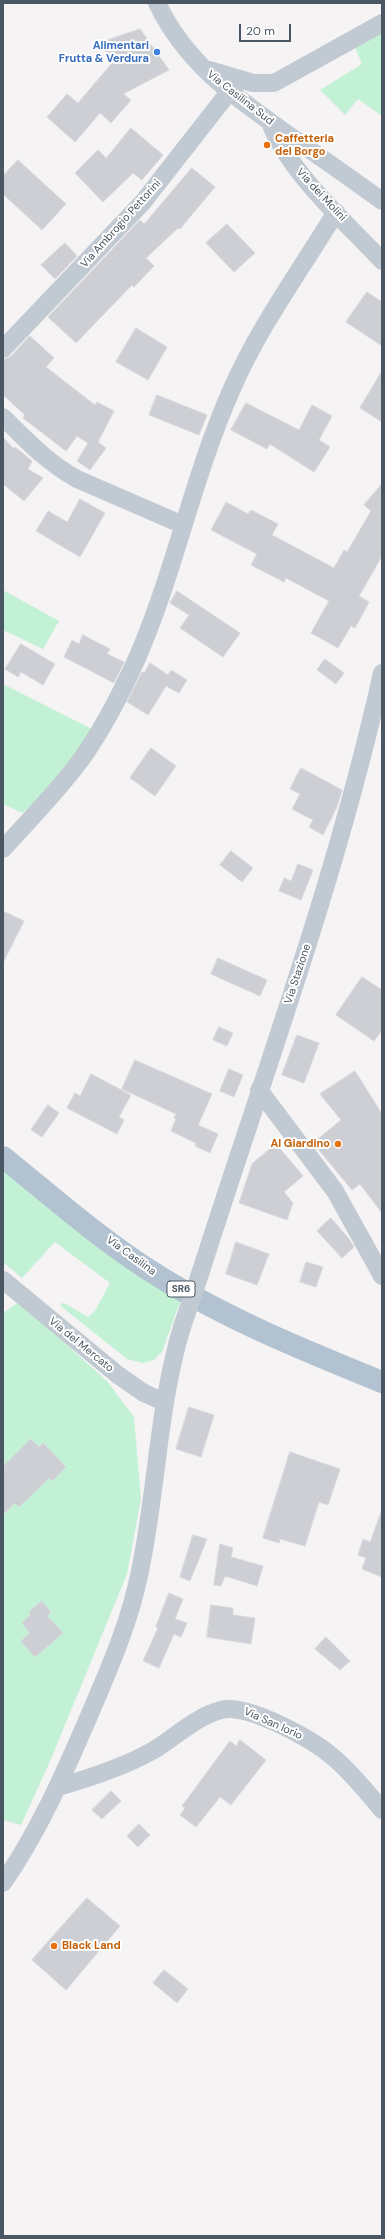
<!DOCTYPE html>
<html>
<head>
<meta charset="utf-8">
<style>
  body { margin:0 }
  #map { position:relative; width:385px; height:2239px; overflow:hidden; background:#f5f3f3; font-family:"DM Sans",sans-serif }
  canvas { display:block }
  .frame { position:absolute; inset:0; border:4px solid #4a5661; pointer-events:none }
  .scale { position:absolute; left:239px; top:24px; width:52px; height:18px; box-sizing:border-box; border:2px solid #4a5661; border-top:0; padding-left:5px; font-size:12px; line-height:14px; white-space:nowrap; color:#4a5661; -webkit-text-stroke:3px #fff; paint-order:stroke }
</style>
</head>
<body>
<div id="map">
<canvas width="385" height="2239"></canvas>
<div class="frame"></div>
<div class="scale">20 m</div>
</div>
<script>
const context = document.querySelector('canvas').getContext('2d');
context.lineJoin = 'round';
function paint(path, color) { context.fillStyle = color; context.fill(path, 'evenodd'); }
function strokePath(path, color, width, dash) { context.strokeStyle = color; context.lineWidth = width; context.lineCap = dash ? 'butt' : 'round'; context.setLineDash(dash || []); context.stroke(path); }
function label(font, color, halo, rows, align = 'center') {
  context.font = font + ' "DM Sans",sans-serif'; context.lineWidth = 4; context.setLineDash([]); context.textBaseline = 'middle'; context.strokeStyle = halo; context.fillStyle = color; for (const [text, x, y, turn = 0] of rows) {
    context.save(); context.translate(x, y); context.rotate((+turn || 0) * Math.PI / 180); context.textAlign = isNaN(turn) ? turn : align; if (halo) context.strokeText(text, 0, 0); context.fillText(text, 0, 0); context.restore();
  }
}
const green = new Path2D(`
  M 382,31 L 382,116 L 358,99 L 345,115 L 320,90 L 362,64 L 355,47 Z
  M 3,590 L 59,621 L 43,649 L 3,630 Z
  M 3,684 L 92,729 C 72,759 51,792 22,813 L 3,804 Z
  M 3,1162 L 181,1299 L 162,1352 L 154,1360 L 143,1363 L 127,1359 L 62,1307 L 60,1304 L 64,1303 L 88,1317 L 95,1311 L 110,1283 L 55,1242 L 22,1278 L 3,1262 Z
  M 19,1302 L 107,1381 L 134,1417 L 141,1499 L 127,1574 L 51,1759 L 21,1825 L 3,1820 L 3,1313 Z`);
const building = new Path2D(`
  M 140,29 L 169,70 L 123,94 L 131,100 L 111,123 L 100,113 L 75,142 L 47,117 L 67,94 L 78,103 L 112,63 L 100,43 Z
  M 131,128 L 163,155 L 142,180 L 133,173 L 103,202 L 75,173 L 98,150 L 106,158 Z
  M 18,160 L 66,204 L 42,230 L 3,194 L 3,176 Z
  M 192,168 L 215,187 L 180,229 L 178,228 L 146,258 L 154,266 L 134,287 L 132,285 L 76,343 L 48,317 L 140,220 L 144,224 Z
  M 227,224 L 255,253 L 234,272 L 206,243 Z
  M 65,243 L 77,256 L 55,279 L 41,265 Z
  M 367,292 L 382,302 L 382,346 L 346,322 Z
  M 136,328 L 167,347 L 148,380 L 116,362 Z
  M 30,336 L 54,358 L 46,367 L 95,405 L 97,402 L 114,411 L 98,442 L 106,448 L 90,470 L 77,461 L 88,443 L 77,436 L 66,451 L 23,418 L 25,415 L 3,395 L 3,360 L 11,356 Z
  M 382,371 L 382,422 L 360,408 Z
  M 157,395 L 207,415 L 199,435 L 149,415 Z
  M 246,403 L 299,430 L 312,405 L 332,416 L 319,440 L 330,447 L 314,472 L 270,444 L 267,449 L 231,430 Z
  M 3,437 L 13,448 L 15,447 L 32,461 L 28,469 L 43,478 L 24,501 L 3,484 Z
  M 382,484 L 382,556 L 359,596 L 369,602 L 355,628 L 351,626 L 338,648 L 311,633 L 329,601 L 286,578 L 284,582 L 251,565 L 257,554 L 211,530 L 226,502 L 248,514 L 251,510 L 278,524 L 272,535 L 334,568 L 344,550 L 347,552 L 371,511 L 364,505 Z
  M 80,499 L 105,513 L 80,557 L 36,531 L 48,511 L 67,522 Z
  M 177,591 L 240,633 L 223,657 L 180,628 L 189,615 L 170,603 Z
  M 83,635 L 110,649 L 107,654 L 124,662 L 114,683 L 64,657 L 72,640 L 79,644 Z
  M 21,644 L 55,664 L 43,685 L 21,672 L 18,677 L 5,669 Z
  M 325,659 L 344,673 L 336,684 L 317,670 Z
  M 150,663 L 168,675 L 171,670 L 187,680 L 179,693 L 166,686 L 148,715 L 127,702 L 142,672 L 144,673 Z
  M 151,748 L 176,766 L 155,796 L 130,778 Z
  M 301,768 L 342,790 L 337,807 L 323,835 L 309,827 L 313,820 L 292,809 L 300,794 L 290,789 Z
  M 231,851 L 253,868 L 242,882 L 220,865 Z
  M 298,864 L 313,870 L 301,900 L 279,891 L 284,878 L 291,881 Z
  M 3,911 L 24,921 L 3,963 Z
  M 218,958 L 267,980 L 260,996 L 211,974 Z
  M 362,977 L 382,990 L 382,1030 L 374,1041 L 336,1015 Z
  M 219,1027 L 233,1033 L 227,1046 L 213,1040 Z
  M 297,1035 L 319,1043 L 304,1083 L 282,1075 Z
  M 135,1060 L 212,1094 L 198,1125 L 218,1134 L 210,1153 L 195,1146 L 196,1143 L 171,1131 L 176,1119 L 174,1118 L 176,1114 L 122,1089 Z
  M 229,1069 L 243,1075 L 234,1097 L 220,1091 Z
  M 355,1071 L 382,1114 L 382,1213 L 360,1184 L 352,1190 L 313,1143 L 341,1120 L 320,1094 Z
  M 91,1074 L 131,1095 L 119,1117 L 124,1120 L 117,1134 L 67,1108 L 75,1093 L 80,1096 Z
  M 48,1105 L 59,1113 L 42,1137 L 31,1130 Z
  M 276,1144 L 303,1176 L 284,1192 L 293,1203 L 287,1220 L 239,1203 L 252,1164 Z
  M 331,1218 L 349,1239 L 354,1247 L 342,1258 L 317,1231 Z
  M 236,1242 L 269,1254 L 257,1285 L 226,1274 Z
  M 306,1262 L 323,1267 L 316,1287 L 300,1282 Z
  M 189,1407 L 214,1415 L 201,1457 L 176,1449 Z
  M 31,1439 L 39,1447 L 43,1443 L 66,1467 L 52,1481 L 49,1478 L 19,1507 L 15,1503 L 3,1515 L 3,1467 Z
  M 290,1452 L 340,1469 L 328,1505 L 319,1502 L 305,1546 L 280,1539 L 279,1543 L 263,1538 Z
  M 381,1513 L 382,1514 L 382,1577 L 362,1569 L 366,1558 L 358,1555 L 363,1539 L 370,1542 Z
  M 193,1535 L 207,1539 L 190,1581 L 180,1577 Z
  M 220,1544 L 233,1548 L 231,1557 L 263,1566 L 257,1586 L 225,1576 L 221,1586 L 214,1585 Z
  M 169,1593 L 183,1599 L 175,1619 L 187,1623 L 181,1637 L 174,1634 L 159,1668 L 143,1661 L 158,1628 L 156,1627 Z
  M 42,1601 L 51,1612 L 47,1616 L 63,1633 L 35,1657 L 21,1641 L 30,1633 L 22,1623 L 31,1614 L 29,1612 Z
  M 211,1605 L 233,1608 L 233,1615 L 255,1618 L 251,1644 L 207,1637 Z
  M 326,1637 L 350,1661 L 340,1670 L 315,1649 Z
  M 240,1740 L 266,1760 L 231,1805 L 220,1797 L 196,1827 L 180,1815 L 185,1808 L 182,1806 L 230,1741 L 236,1746 Z
  M 111,1791 L 121,1801 L 102,1819 L 92,1810 Z
  M 139,1824 L 150,1835 L 138,1847 L 127,1836 Z
  M 87,1898 L 120,1926 L 66,1990 L 32,1960 Z
  M 164,1970 L 188,1989 L 177,2003 L 153,1983 Z`);
const street = new Path2D(`
  M 157,3 C 185,62 231,94 283,131 C 316,154 349,177 382,201
  M 209,70 L 253,83 L 274,83 L 382,23
  M 270,122 C 289,173 345,221 382,261
  M 3,349 L 143,202 L 229,92
  M 3,417 C 26,440 48,463 77,479 L 183,525
  M 3,849 C 29,820 57,792 80,761 C 103,729 122,692 138,656 C 175,570 193,477 231,391 C 258,328 300,271 336,212
  M 259,1090 L 335,1191 L 382,1276
  M 201,1271 C 264,1073 337,877 382,673
  M 3,1280 L 118,1375 L 144,1393 L 164,1402
  M 58,1787 C 90,1778 124,1767 154,1750 C 175,1737 197,1716 221,1710 C 247,1703 312,1739 333,1757 C 351,1772 367,1792 382,1810
  M 3,1883 C 39,1831 64,1774 89,1716 C 109,1669 130,1622 140,1571 C 157,1490 158,1406 182,1327`);
const primary = new Path2D(`
  M 3,1157 C 54,1198 104,1243 160,1277 C 229,1320 306,1351 382,1382`);
const streetBridge = new Path2D(`
  M 182,1327 L 201,1271`);
const markers = [
  [157,52,4,"#3f7fe0"],
  [267,145,4,"#e8710a"],
  [338,1144,4,"#e8710a"],
  [54,1946,4,"#e8710a"]
];
const shields = [
  [181,1289,28]
];
const shieldNames = [
  ["SR6",181,1289]
];
const shopNames = [
  ["Alimentari",149,46],
  ["Frutta & Verdura",149,59]
];
const streetNames = [
  ["Via Casilina Sud",240,98,38],
  ["Via dei Molini",321,195,47],
  ["Via Ambrogio Pettorini",121,224,-48],
  ["Via Stazione",298,974,-72],
  ["Via Casilina",131,1256,36],
  ["Via del Mercato",81,1345,39],
  ["Via San Iorio",273,1724,24]
];
const foodNames = [
  ["Caffetteria",275,139],
  ["del Borgo",275,152],
  ["Al Giardino",330,1144,"right"],
  ["Black Land",62,1946]
];
paint(green, '#c3f1d5');
paint(building, '#cdcfd5');
strokePath(building, '#d7d9de', 1);
strokePath(street, '#c1cad2', 18);
strokePath(primary, '#b3c2d1', 22);
strokePath(streetBridge, '#c1cad2', 18);
for (const [x, y, r, color] of markers) { const dot = new Path2D(); dot.arc(x, y, r, 0, 2 * Math.PI); context.fillStyle = color; context.fill(dot); strokePath(dot, '#fff', 1.5); }
for (const [x, y, w] of shields) { const box = new Path2D(); box.roundRect(x - w / 2, y - 8, w, 16, 3); context.fillStyle = '#fff'; context.fill(box); strokePath(box, '#4a5661', 1); }
label('bold 10px', '#4a5661', null, shieldNames);
label('bold 11px', '#366cbe', '#fff', shopNames, 'right');
label('11px', '#4a5661', '#fff', streetNames);
label('bold 11px', '#c56008', '#fff', foodNames, 'left');
</script>
</body>
</html>
